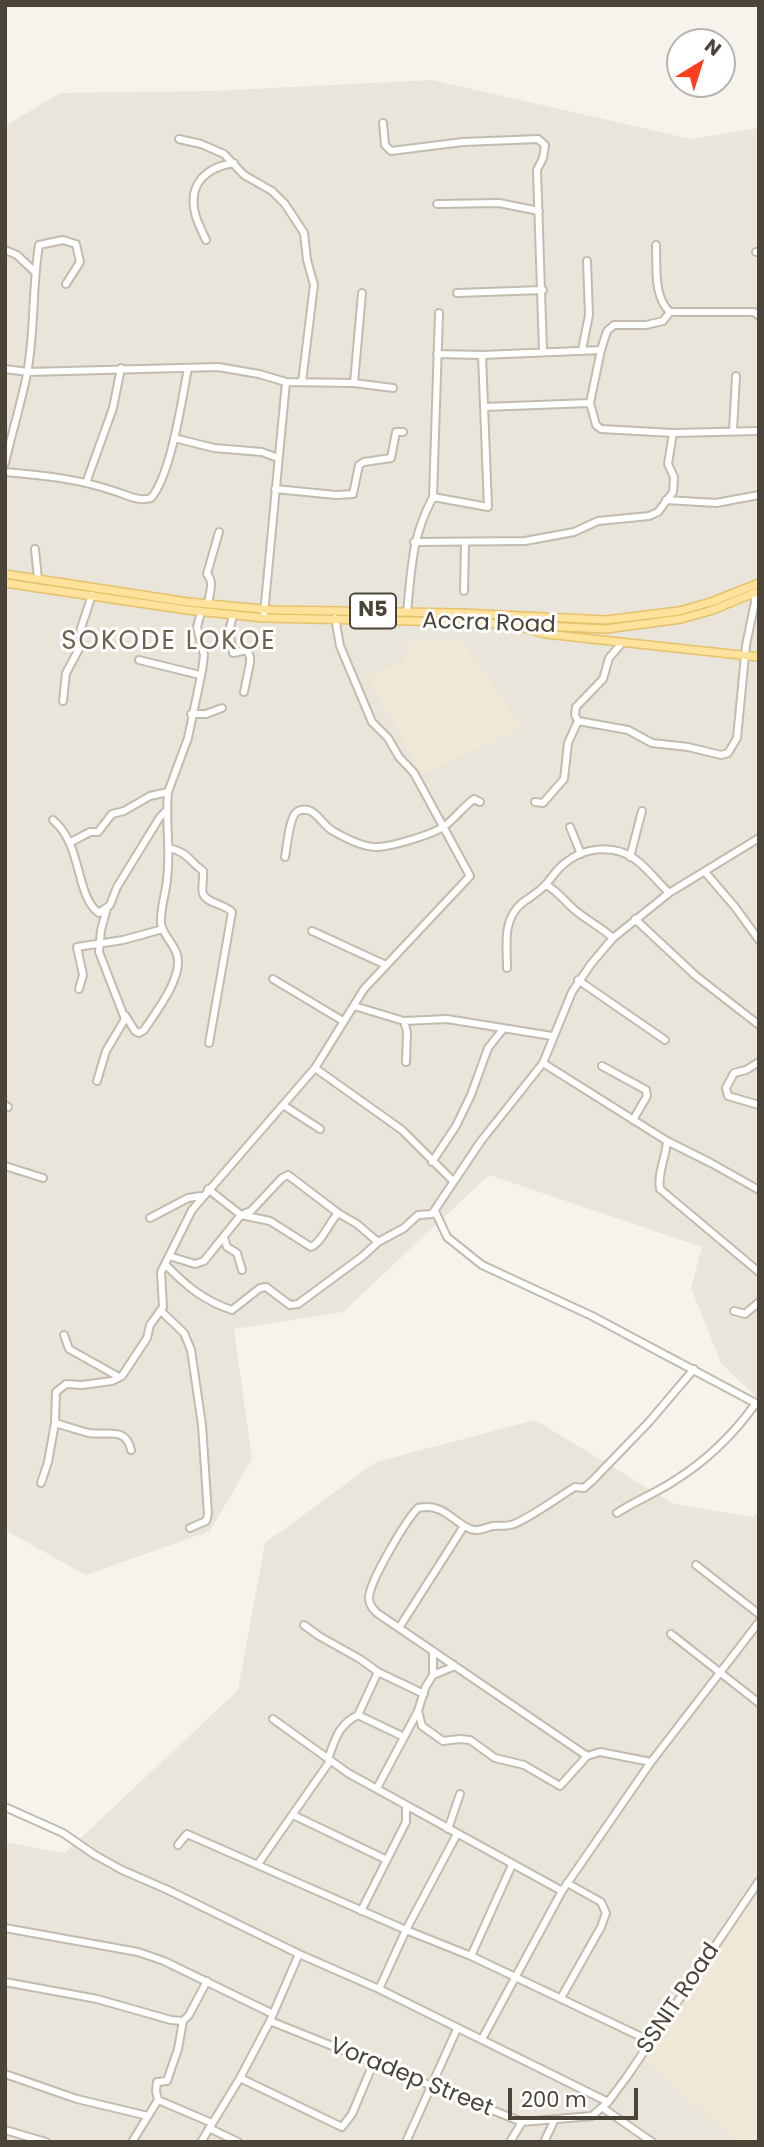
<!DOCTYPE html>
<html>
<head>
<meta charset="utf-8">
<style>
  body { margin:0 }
  #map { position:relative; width:764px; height:2147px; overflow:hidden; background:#f6f3ec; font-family:Poppins,sans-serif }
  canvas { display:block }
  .frame { position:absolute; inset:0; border:7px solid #4b4439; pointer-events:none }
  .north { position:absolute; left:666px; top:28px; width:70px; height:70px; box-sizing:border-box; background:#fff; border:2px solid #b7b4b0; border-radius:50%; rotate:38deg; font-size:19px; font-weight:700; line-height:28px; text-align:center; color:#4b4439 }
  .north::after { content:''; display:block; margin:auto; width:24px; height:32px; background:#fc3f1d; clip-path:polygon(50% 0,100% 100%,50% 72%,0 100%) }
  .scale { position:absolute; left:508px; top:2088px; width:130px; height:32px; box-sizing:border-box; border:4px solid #4b4439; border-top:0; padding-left:9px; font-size:21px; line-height:24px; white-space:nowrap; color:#4b4439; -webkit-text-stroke:5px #fff; paint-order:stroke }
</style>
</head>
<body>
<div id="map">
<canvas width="764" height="2147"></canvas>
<div class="frame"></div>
<div class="north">N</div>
<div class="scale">200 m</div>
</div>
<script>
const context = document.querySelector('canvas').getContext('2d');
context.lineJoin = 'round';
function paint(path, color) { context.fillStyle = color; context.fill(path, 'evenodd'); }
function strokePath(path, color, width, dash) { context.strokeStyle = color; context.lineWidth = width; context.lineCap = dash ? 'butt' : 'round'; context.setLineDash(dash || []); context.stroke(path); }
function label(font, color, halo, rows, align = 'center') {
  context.font = font + ' Poppins,sans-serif'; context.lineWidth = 6; context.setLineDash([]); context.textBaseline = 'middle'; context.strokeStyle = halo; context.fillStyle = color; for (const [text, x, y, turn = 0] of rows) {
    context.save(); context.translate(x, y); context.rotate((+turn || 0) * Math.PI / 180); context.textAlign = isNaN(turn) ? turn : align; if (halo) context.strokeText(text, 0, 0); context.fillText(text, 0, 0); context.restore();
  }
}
const residential = new Path2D(`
  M 432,80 L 691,139 L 759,128 L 759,1400 L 721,1363 L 691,1288 L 702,1247 L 489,1175 L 343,1312 L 234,1329 L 252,1459 L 210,1531 L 86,1575 L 5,1530 L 5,126 L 60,93 L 212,91 Z
  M 535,1420 L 674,1504 L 752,1517 L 759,1512 L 759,2142 L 5,2142 L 5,1842 L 65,1853 L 238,1690 L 265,1543 L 376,1462 Z`);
const education = new Path2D(`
  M 409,642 L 462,642 L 522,727 L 422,775 L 369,677 L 404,661 Z
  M 759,1890 L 759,2142 L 738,2142 L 643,2058 Z`);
const minor = new Path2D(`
  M 383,123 L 385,145 L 391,151 L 463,142 L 538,139 L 545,145 L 543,158 L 537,170 L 543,351
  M 179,139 L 201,144 L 224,154 L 244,175 L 272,191 L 285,204 L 304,233 L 307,260 L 314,285 L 302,382
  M 437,204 L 499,203 L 539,211
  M 206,240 C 202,231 197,222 195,213 C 188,183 207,167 234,163
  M 656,245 C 657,266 653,297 670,312 L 754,312 L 759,316
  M 5,250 L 17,255 L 35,272
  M 756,252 L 759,252
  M 457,293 L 543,290
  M 670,312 L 663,321 L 646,325 L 614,325 L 607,331 L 601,350 L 590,403 L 596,425 L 601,429 L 673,433 L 759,431
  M 582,350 L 589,315 L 587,261
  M 437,354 L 482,355 L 601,350
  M 5,369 L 28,372 L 218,367 L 259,374 L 286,382 L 354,383 L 393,388
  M 354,383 L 362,293
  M 484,407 L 590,403
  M 733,431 L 736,376
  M 174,438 L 214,448 L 262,452 L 278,458
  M 5,463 C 12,433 21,403 27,374 C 35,331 32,287 39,245 L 63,240 L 76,244 L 80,262 L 66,284
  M 5,472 C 42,475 79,479 114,491 C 127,495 139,502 151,498 C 171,475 182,399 188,368
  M 86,483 L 113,408 L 121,368
  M 275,489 L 336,495 L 353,494 L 359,465 L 364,462 L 391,458 L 396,432 L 403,432
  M 433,497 L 488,507 L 482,355
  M 666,500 L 716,503 L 759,495
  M 414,542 L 525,541 L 574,532 L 598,521 L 649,516 L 658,512 L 673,492 L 674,477 L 668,464 L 673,433
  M 35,549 L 38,579
  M 464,591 L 465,543
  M 208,604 C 209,593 215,583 207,574 L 219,532
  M 407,612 C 412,566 411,539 433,497 L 439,313
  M 264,614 L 286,382
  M 233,615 L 229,632 L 233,653 L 247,650 L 250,657 L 250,663 L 244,692
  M 139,660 L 200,675
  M 63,701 L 66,673 L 79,649 L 81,628 L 92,595
  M 191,714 L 206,714 L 222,708
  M 578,721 L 628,730 L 652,743 L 688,747 L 721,755 L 728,753 L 737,738 L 746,645 L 755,602 L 754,593
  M 535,802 L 543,803 L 564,779 L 568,743 L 578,721 L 575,715 L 576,707 L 603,679 L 609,658 L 622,643
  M 53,820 C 83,845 75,896 99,913 L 110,905 L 117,887 L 160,817 L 167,810
  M 570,827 L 581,854
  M 71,842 L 90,832 L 98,832 L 112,814 L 124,811 L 150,796 L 168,792
  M 169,848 C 189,853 188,860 203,871 C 204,878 201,888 203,894 C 208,904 225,904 232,912 L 209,1043
  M 285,857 C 287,848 289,815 298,811 C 315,804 321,825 333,831 C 345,838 365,848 379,847 C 393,846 435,834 446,825 C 456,817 463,807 474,799 L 480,802
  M 630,857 L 642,811
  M 705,872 L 735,907 L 759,940
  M 546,885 C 558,891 566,903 576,911 C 588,921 601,927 613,938
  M 635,919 L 696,976 L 759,1025
  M 312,931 L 386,965
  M 507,968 C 507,944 502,920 522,903 C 530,897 541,891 547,883 C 553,876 557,869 565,863 C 584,847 614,844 635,859 C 647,868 658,882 669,893
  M 273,979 L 343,1021
  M 578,980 L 665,1040
  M 79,989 L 83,975 L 77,947 L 123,940 L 163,929
  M 354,1006 L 404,1021 L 447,1019 L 552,1036
  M 125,1015 L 135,1031 L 139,1033 L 144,1030 C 156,1012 186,974 176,952 C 172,942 162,933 161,923 C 160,909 166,893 167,879 C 171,850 165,821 168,792 L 188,738 L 202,671 L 204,655 L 197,627 L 201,612
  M 404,1021 L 407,1032 L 406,1062
  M 759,1062 L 746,1070 L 734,1073 L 726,1088 L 728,1096 L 759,1105
  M 543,1063 L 667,1141 L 711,1163 L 759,1190
  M 602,1066 L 646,1090 L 647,1096 L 633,1120
  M 315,1068 L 402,1130 L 453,1181
  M 97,1081 L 106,1051 L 125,1019 L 99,952 L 101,930 L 107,908
  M 5,1105 L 8,1107
  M 283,1105 L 320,1129
  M 667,1141 C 666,1157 657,1174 660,1189 L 759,1272
  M 432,1162 L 456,1126 L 471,1095 L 488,1048 L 504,1028
  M 5,1166 L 43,1178
  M 208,1189 L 241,1215 L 270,1221 L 311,1247 C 322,1242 329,1223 338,1213 L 357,1224 L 378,1242 L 404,1228 L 418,1215 L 432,1214 L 481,1141 L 543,1063 L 572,992 L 591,964 L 613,938 L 669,893 L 759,838
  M 435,1211 L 447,1237 L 482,1265 L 592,1316 L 759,1405
  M 150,1218 L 188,1198 L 201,1196
  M 224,1238 L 227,1247 L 237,1253 L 242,1270
  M 169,1256 L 195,1264 L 204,1261 L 241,1215 L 251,1211 L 282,1178 L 288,1175 L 338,1213
  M 165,1264 C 185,1285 204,1301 232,1310 L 260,1288 L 266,1287 L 290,1305 L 298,1304 L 363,1256 L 378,1242
  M 161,1311 L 184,1333 L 191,1350 L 202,1425 L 208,1514 L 206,1521 L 190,1528
  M 734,1311 L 745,1314 L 759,1302
  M 64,1335 L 69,1349 L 119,1377
  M 55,1423 C 66,1426 77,1430 89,1433 C 106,1436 126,1426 131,1450
  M 41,1483 L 48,1462 L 55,1423 L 56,1392 L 66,1384 L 82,1385 L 112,1381 L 122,1376 L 147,1338 L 150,1325 L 163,1307 L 161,1272 L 192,1210 L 315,1068 L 364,989 L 470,876 L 414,773 L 399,757 L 388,738 L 372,722 L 340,646 L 335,618
  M 617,1513 C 635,1501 656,1493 674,1481 C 706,1461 734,1434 756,1403
  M 696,1565 L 759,1614
  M 304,1625 L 319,1636 L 360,1659 L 378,1672 L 424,1694
  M 399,1628 L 464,1526
  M 671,1634 L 759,1703
  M 433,1675 L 433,1651
  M 418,1711 L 422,1726 L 443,1741 L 459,1739 L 470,1740 L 495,1758 L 524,1765 L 560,1786 L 587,1756 L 600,1752 L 651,1762
  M 358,1715 L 378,1672
  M 273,1719 L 348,1773 L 562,1891
  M 587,1756 L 377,1613 C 373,1609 369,1605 369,1598 C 369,1582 406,1520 418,1508 C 441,1503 450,1518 466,1527 C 476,1533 482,1529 492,1526 C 499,1525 507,1527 514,1524 C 535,1515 555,1499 575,1487 L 584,1488 L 594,1479 L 649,1422 L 694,1369
  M 328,1759 C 335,1740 338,1725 358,1715 L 404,1737
  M 377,1788 L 418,1711 L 425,1688 L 433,1675 L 455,1666
  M 5,1807 L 63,1833 L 95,1855 L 122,1870 L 168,1890 L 299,1954 L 379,1989 L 608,2102
  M 293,1815 L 387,1860
  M 448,1829 L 460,1794
  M 178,1845 L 187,1834 L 406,1930 L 457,1834
  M 258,1864 L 330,1761
  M 361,1911 L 406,1822 L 406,1805
  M 5,1928 L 138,1952 L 164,1961 L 273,2014
  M 471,1956 L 512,1865
  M 5,1982 L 97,1999 L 171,2020 L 183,2021
  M 379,1989 L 406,1930 L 471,1956 L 650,2041
  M 561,1998 L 601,1927 L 606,1913 L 601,1902 L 567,1883
  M 270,2021 L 522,2122 L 592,2116 L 608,2102 L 626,2078 L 759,1881
  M 482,2039 L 562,1891 L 651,1762 L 759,1622
  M 5,2074 L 77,2099 L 148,2116
  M 240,2078 L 342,2127 L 352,2114 L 373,2064
  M 158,2100 L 212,2123
  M 603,2108 L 652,2142
  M 209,2128 L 238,2142
  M 5,2130 L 46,2142
  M 132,2142 L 158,2100 L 156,2091 L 157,2082 L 167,2081 L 178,2049 L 183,2021 L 189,2015 L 207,1981
  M 201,2142 L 240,2078 L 270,2021 L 299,1954
  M 406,2142 L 457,2029
  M 510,2142 L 522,2122
  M 544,2142 L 555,2119`);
const major = new Path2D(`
  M 5,574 L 188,602 L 273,610 L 460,613 L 606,620 L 679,611 L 711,602 L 759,583
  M 5,583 L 187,610 L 264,618 L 460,622 L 606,629 L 681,619 L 713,610 L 759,591
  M 520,627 L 546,634 L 759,657`);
const shields = [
  [373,611,46]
];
const shieldNames = [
  ["N5",373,611]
];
const streetNames = [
  ["Accra Road",489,624,2],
  ["SSNIT Road",679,1999,-56],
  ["Voradep Street",411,2078,22]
];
const quarterNames = [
  ["SOKODE LOKOE",169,642]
];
paint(residential, '#eae5da');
paint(education, '#efe8d6');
strokePath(minor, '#c2bbae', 10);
strokePath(major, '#e6c16a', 10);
strokePath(minor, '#fff', 6);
strokePath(major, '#ffe39c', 7);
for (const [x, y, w] of shields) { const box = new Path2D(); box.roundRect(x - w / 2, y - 17.5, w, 35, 5); context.fillStyle = '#fff'; context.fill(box); strokePath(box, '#4b4439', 2); }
label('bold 21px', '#4b4439', null, shieldNames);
label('23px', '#4b4439', '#fff', streetNames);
context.letterSpacing = '2px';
label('26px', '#6e6250', '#fff', quarterNames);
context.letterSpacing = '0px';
</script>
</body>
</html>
